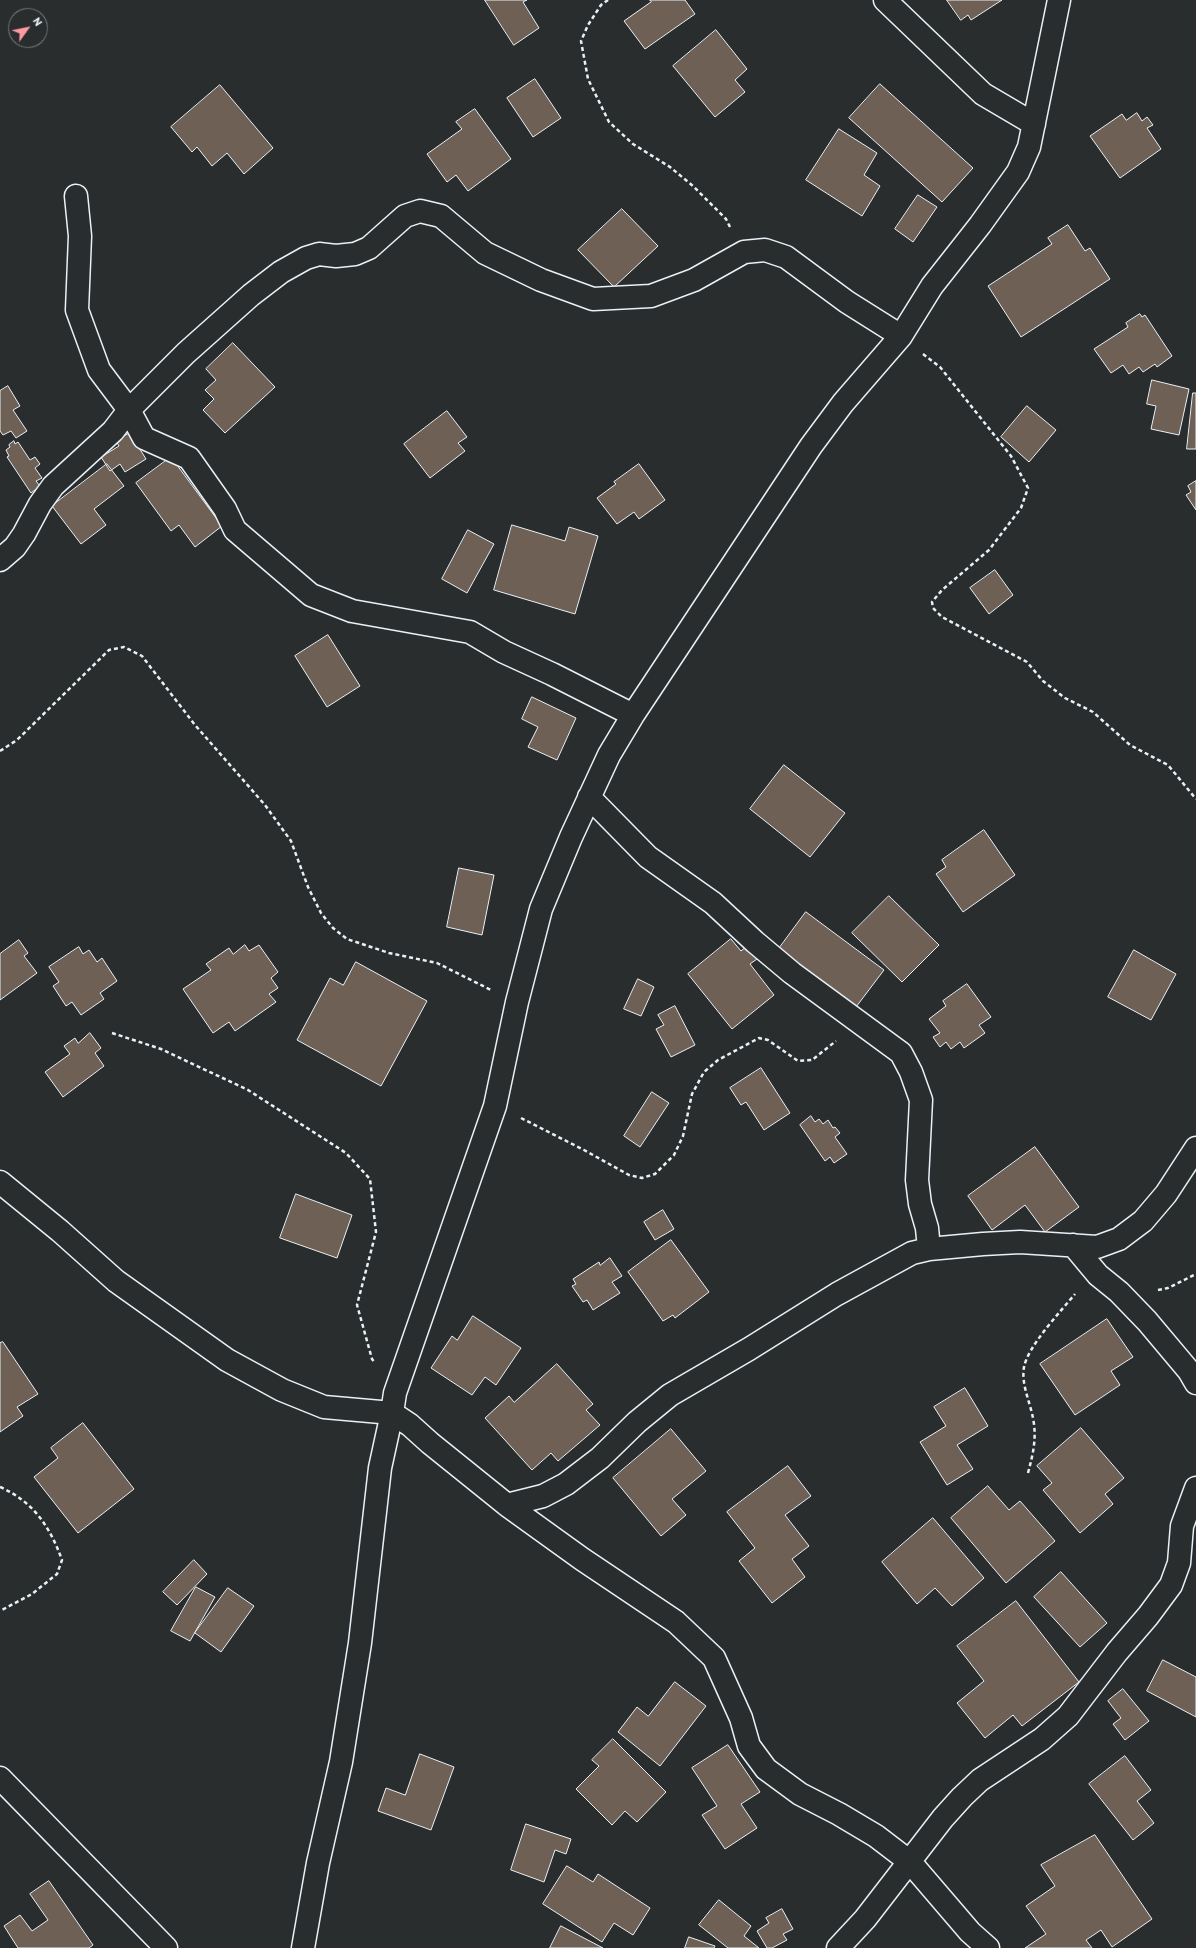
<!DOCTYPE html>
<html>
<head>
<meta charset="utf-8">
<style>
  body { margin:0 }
  #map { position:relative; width:1196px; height:1948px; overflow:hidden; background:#2a2d2e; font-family:Itim,sans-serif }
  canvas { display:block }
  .north { position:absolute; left:8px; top:8px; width:40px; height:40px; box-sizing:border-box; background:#2a2d2e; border:1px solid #767b7f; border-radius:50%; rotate:57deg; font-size:11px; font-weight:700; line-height:16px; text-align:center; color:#e8f1f8 }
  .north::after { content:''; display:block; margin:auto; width:14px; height:18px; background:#ff9aa2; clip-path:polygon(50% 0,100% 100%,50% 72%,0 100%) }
</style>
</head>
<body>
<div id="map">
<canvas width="1196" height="1948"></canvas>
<div class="north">N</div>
</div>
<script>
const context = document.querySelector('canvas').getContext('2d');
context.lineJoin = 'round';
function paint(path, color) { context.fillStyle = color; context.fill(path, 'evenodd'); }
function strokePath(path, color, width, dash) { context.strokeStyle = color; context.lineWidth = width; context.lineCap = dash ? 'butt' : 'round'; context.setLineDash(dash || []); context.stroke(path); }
const building = new Path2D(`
  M 485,0 L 527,0 L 523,2 L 539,28 L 514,45 Z
  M 650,0 L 685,0 L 695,14 L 645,49 L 624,21 L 651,2 Z
  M 947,0 L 1002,0 L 971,20 L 968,15 L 961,20 Z
  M 716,30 L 747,69 L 735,80 L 745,92 L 715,117 L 673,66 Z
  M 535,79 L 561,118 L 533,137 L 507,98 Z
  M 880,84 L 973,168 L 942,202 L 849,118 Z
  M 220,85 L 273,148 L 244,174 L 227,153 L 212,166 L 197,147 L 192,152 L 171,127 Z
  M 475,109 L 511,159 L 468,191 L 456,175 L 447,182 L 427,154 L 462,129 L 456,122 Z
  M 1137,113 L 1142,121 L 1147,117 L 1153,125 L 1147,128 L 1161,149 L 1120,178 L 1090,136 L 1122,114 L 1126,120 Z
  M 839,129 L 877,153 L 864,175 L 880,186 L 862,216 L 806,180 Z
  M 918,195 L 937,207 L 913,242 L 895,229 Z
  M 622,209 L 658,246 L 614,287 L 578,250 Z
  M 1068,225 L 1085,251 L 1090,248 L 1110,279 L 1021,337 L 988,286 L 1052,244 L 1048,238 Z
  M 1140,314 L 1142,317 L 1145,315 L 1172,356 L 1157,367 L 1155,364 L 1143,372 L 1139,367 L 1129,374 L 1123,365 L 1111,373 L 1094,349 L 1128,327 L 1126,323 Z
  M 233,343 L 275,387 L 225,433 L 203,410 L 214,399 L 205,390 L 216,380 L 206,369 Z
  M 1152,380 L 1189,389 L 1179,435 L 1151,429 L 1156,406 L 1147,404 Z
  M 8,386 L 20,406 L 13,410 L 27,431 L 16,438 L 11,431 L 3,435 L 0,431 L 0,391 Z
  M 1193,393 L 1196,393 L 1196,449 L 1187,449 Z
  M 1027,406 L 1056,430 L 1029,462 L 1001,437 Z
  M 447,411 L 467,437 L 458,443 L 465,451 L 430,478 L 404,444 Z
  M 130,433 L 146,459 L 125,472 L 120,464 L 110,471 L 101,457 L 119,446 L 116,441 Z
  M 14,441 L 15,444 L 18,442 L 30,460 L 35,457 L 40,464 L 35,468 L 42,478 L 36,481 L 40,486 L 31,493 L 7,457 L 9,456 L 6,450 L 10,447 L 9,445 Z
  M 171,457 L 222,526 L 195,547 L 179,525 L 171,531 L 136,483 Z
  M 107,464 L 124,486 L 94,509 L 106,525 L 81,544 L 52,506 Z
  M 639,464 L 665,500 L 639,519 L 634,512 L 617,524 L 597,498 L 616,484 L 614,482 Z
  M 1196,481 L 1196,510 L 1186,495 L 1191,492 L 1188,486 Z
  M 512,525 L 565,541 L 569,527 L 598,536 L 575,614 L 494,590 Z
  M 468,530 L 494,544 L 467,593 L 442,579 Z
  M 995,570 L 1013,595 L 989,614 L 970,588 Z
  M 328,635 L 360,686 L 327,707 L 295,656 Z
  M 532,697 L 576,718 L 557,760 L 528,747 L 538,727 L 522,719 Z
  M 784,765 L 845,813 L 810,857 L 750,809 Z
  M 984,830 L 1015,875 L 963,912 L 936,874 L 946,867 L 942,860 Z
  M 459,868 L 494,875 L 482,935 L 447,927 Z
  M 889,896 L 939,945 L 902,982 L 852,933 Z
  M 806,912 L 884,970 L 856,1007 L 778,950 Z
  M 731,939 L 741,951 L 747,946 L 757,959 L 750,964 L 774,995 L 732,1029 L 688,974 Z
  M 19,940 L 28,953 L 24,956 L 37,973 L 0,1000 L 0,954 Z
  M 245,945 L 249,951 L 259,945 L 278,972 L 271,978 L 278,988 L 269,994 L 276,1002 L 235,1031 L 229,1022 L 213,1033 L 183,989 L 211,970 L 206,964 L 229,948 L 233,954 Z
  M 79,947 L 83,954 L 89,950 L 97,962 L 102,958 L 117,981 L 100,993 L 104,999 L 81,1015 L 72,1002 L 66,1006 L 53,986 L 59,982 L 49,967 Z
  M 1134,950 L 1176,974 L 1151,1020 L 1108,997 Z
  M 356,962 L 427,1001 L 381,1086 L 297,1040 L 330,978 L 343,985 Z
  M 638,979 L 654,987 L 641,1016 L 624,1009 Z
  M 967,984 L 991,1017 L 979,1025 L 985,1033 L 964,1048 L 960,1042 L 951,1049 L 946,1042 L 940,1047 L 933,1037 L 940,1033 L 929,1019 L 946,1006 L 943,1001 Z
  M 675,1006 L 695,1045 L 671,1057 L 656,1029 L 664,1025 L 658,1015 Z
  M 90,1033 L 101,1048 L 95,1053 L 104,1066 L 63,1097 L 45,1072 L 70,1054 L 64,1046 L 75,1038 L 78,1043 Z
  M 761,1068 L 790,1113 L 764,1130 L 746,1102 L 741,1105 L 730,1088 Z
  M 652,1092 L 669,1103 L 640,1147 L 624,1136 Z
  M 811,1116 L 815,1122 L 819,1119 L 823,1124 L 828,1120 L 833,1128 L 835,1127 L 840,1133 L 835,1137 L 847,1154 L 834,1163 L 830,1157 L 825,1161 L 800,1125 Z
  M 1035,1147 L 1079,1207 L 1045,1232 L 1025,1205 L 992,1230 L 968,1196 Z
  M 296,1194 L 352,1215 L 337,1258 L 280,1238 Z
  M 663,1210 L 674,1229 L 655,1240 L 644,1222 Z
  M 671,1240 L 709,1292 L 675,1318 L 673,1315 L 663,1321 L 628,1272 Z
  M 610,1258 L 622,1276 L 612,1282 L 620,1293 L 593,1310 L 587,1300 L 583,1302 L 572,1286 L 576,1284 L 573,1279 L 599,1262 L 600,1265 Z
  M 473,1316 L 521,1348 L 496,1385 L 485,1377 L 472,1395 L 431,1368 L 452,1336 L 457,1340 Z
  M 1107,1319 L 1133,1357 L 1111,1371 L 1120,1385 L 1075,1415 L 1040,1364 Z
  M 3,1342 L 38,1394 L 17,1407 L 23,1416 L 0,1432 L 0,1343 Z
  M 557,1364 L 593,1404 L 586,1410 L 600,1425 L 558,1461 L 551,1453 L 532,1470 L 485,1418 L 509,1396 L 514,1402 Z
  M 965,1388 L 988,1426 L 957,1445 L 973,1469 L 947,1485 L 920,1442 L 946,1426 L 934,1407 Z
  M 83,1423 L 134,1489 L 78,1533 L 34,1477 L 58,1458 L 51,1448 Z
  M 1081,1428 L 1124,1478 L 1105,1494 L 1113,1504 L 1080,1533 L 1043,1490 L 1052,1483 L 1037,1466 Z
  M 671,1429 L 706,1471 L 672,1499 L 686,1515 L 661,1536 L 613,1478 Z
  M 788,1466 L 811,1496 L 785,1515 L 809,1546 L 792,1559 L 805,1577 L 772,1603 L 739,1561 L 755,1548 L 727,1512 Z
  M 988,1486 L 1009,1510 L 1020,1501 L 1055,1541 L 1006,1583 L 951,1518 Z
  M 933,1518 L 984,1578 L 952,1606 L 935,1588 L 917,1604 L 882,1562 Z
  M 194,1560 L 207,1574 L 177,1605 L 163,1592 Z
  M 1061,1572 L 1107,1623 L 1080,1647 L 1034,1597 Z
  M 196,1587 L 215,1597 L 190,1641 L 171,1631 Z
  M 228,1588 L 254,1606 L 221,1652 L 195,1633 Z
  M 1016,1601 L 1079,1682 L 1022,1726 L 1013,1715 L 985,1738 L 957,1703 L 984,1681 L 957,1646 Z
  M 1163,1660 L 1196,1677 L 1196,1717 L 1147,1691 Z
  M 675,1682 L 706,1706 L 660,1766 L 618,1732 L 637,1707 L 648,1716 Z
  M 1123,1689 L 1149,1721 L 1125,1740 L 1113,1724 L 1121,1718 L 1108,1701 Z
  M 613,1739 L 666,1792 L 637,1822 L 625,1811 L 612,1825 L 576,1789 L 599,1766 L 592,1760 Z
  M 728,1745 L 760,1792 L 741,1804 L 757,1828 L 725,1849 L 702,1815 L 717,1806 L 692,1768 Z
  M 420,1754 L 454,1767 L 431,1830 L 378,1811 L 386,1788 L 405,1795 Z
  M 1125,1756 L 1151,1790 L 1137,1801 L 1154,1823 L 1133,1840 L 1089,1784 Z
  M 526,1824 L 571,1839 L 566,1854 L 555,1850 L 544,1882 L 511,1870 Z
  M 1095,1835 L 1152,1919 L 1112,1947 L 1101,1930 L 1086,1940 L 1092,1948 L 1025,1948 L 1046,1934 L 1026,1906 L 1055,1886 L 1041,1865 Z
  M 567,1866 L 593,1882 L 598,1874 L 650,1908 L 633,1935 L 614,1923 L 602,1942 L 543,1904 Z
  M 49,1881 L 93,1945 L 89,1948 L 18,1948 L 4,1926 L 20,1915 L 32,1931 L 48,1920 L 30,1894 Z
  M 719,1900 L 751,1926 L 744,1936 L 759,1948 L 728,1948 L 699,1925 Z
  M 782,1909 L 793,1929 L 783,1934 L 787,1940 L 772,1948 L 767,1948 L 757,1931 L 769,1923 L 766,1918 Z
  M 561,1926 L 603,1948 L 550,1948 Z
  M 689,1937 L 715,1946 L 714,1948 L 685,1948 Z`);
const path = new Path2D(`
  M 608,0 L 601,5 L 588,25 L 581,41 L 588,79 L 609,122 L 633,144 L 670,167 L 693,186 L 726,219 L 730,227
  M 923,354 L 940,367 L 1011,456 L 1028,488 L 1021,508 L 989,550 L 942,590 L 932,602 L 933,608 L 942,617 L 1027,662 L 1043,681 L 1065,698 L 1093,712 L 1130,745 L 1168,765 L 1196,799
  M 0,751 L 17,740 L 109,650 L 124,647 L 142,656 L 195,725 L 265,805 L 291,841 L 308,887 L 321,913 L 333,928 L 347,939 L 389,953 L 437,963 L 491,990
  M 112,1033 L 161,1049 L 248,1090 L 346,1153 L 370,1179 L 376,1232 L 357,1305 L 372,1359 L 375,1363
  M 521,1118 L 584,1150 L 629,1175 L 642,1178 L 655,1174 L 674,1155 L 683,1136 L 692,1094 L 704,1072 L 718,1060 L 759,1038 L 768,1040 L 798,1061 L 812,1060 L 836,1041
  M 1158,1290 L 1168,1288 L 1196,1274
  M 1028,1473 C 1033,1454 1037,1438 1033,1418 C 1030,1402 1021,1384 1024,1367 C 1028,1346 1061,1311 1075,1294
  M 0,1487 C 34,1502 50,1527 62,1560 L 57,1574 L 32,1594 L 0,1611`);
const minor = new Path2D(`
  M 885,0 L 983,94 L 1034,124
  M 76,196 L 80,236 L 77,310 L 99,370 L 129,410 L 144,438 L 189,458 L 225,509 L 235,530 L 311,595 L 352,611 L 470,632 L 504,652 L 552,674 L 633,715
  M 0,560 L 15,547 L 24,534 L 40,504 L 53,486 L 113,431 L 129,410 L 186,353 L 251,295 L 281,272 L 306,258 L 319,254 L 336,256 L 355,254 L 369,248 L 405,216 L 420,211 L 441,216 L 485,253 L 541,280 L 593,299 L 651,296 L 694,280 L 744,252 L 765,250 L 786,257 L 847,302 L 901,336
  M 589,797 L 648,857 L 713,903 L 755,942 L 792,973 L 901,1053 L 911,1072 L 921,1100 L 917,1180 L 920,1204 L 927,1228 L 929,1249
  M 0,1182 L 60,1231 L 116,1281 L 227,1360 L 282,1390 L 324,1407 L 392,1413 L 410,1425 L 430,1443 L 507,1505 L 582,1559 L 676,1622 L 714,1658 L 741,1718 L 749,1746 L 766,1769 L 800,1794 L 839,1814 L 876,1836 L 910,1862 L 970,1932 L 988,1948
  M 1073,1245 L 1098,1275 L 1119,1292 L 1147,1321 L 1189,1371 L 1196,1383
  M 507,1505 L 543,1496 L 566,1484 L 600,1458 L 637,1422 L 670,1395 L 749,1349 L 837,1294 L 912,1253 L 929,1249 L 983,1244 L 1020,1242 L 1097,1247 L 1119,1239 L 1143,1221 L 1166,1194 L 1196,1148
  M 0,1778 L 166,1948
  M 303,1948 L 318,1863 L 341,1762 L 360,1643 L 380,1468 L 392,1413 L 395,1393 L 495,1106 L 517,1002 L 541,909 L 571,837 L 609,755 L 633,715 L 811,446 L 843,403 L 901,336 L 932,286 L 980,225 L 1018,172 L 1029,147 L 1059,0
  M 838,1948 L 865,1919 L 943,1818 L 962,1797 L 980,1780 L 1042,1739 L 1068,1716 L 1117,1652 L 1148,1616 L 1171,1585 L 1179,1563 L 1182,1526 L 1196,1488`);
paint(building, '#6e6054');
strokePath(building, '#e8f1f8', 1);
strokePath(minor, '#e8f1f8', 25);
strokePath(path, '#e8f1f8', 2.5, [4, 3]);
strokePath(minor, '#2a2d2e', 22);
</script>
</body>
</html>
